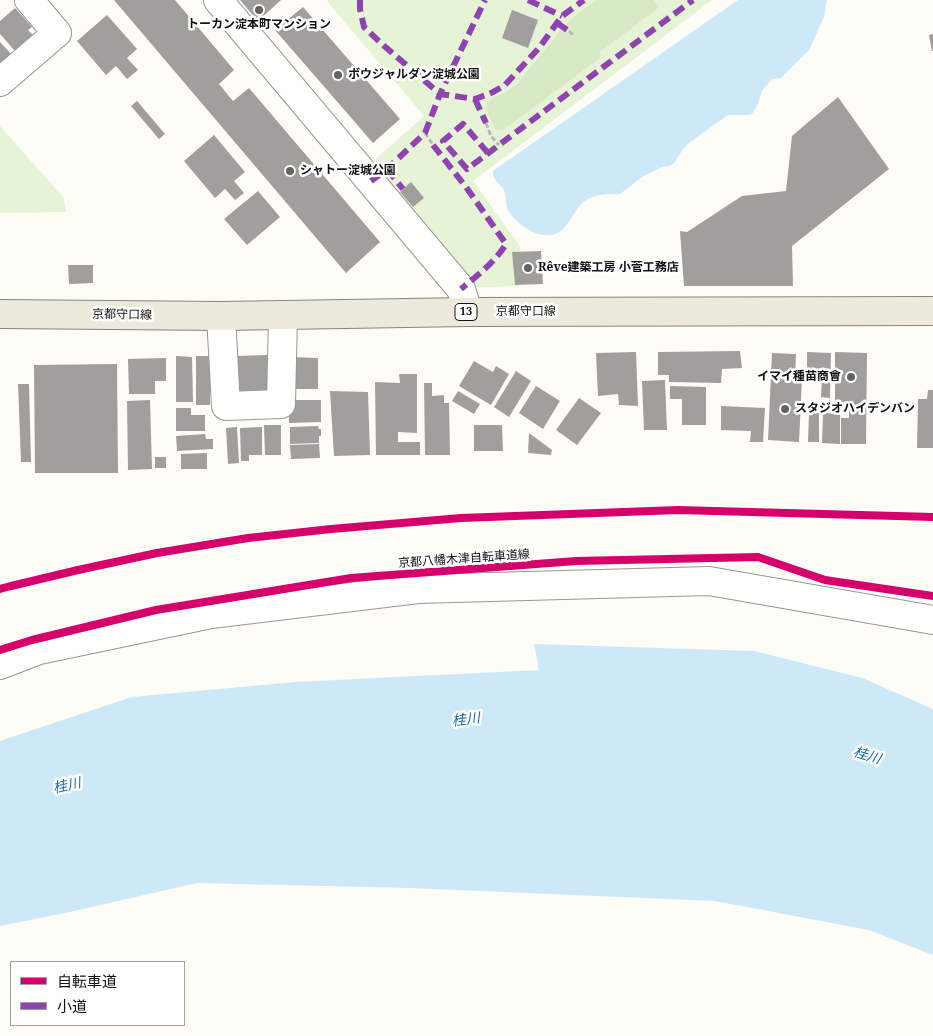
<!DOCTYPE html>
<html>
<head>
<meta charset="utf-8">
<style>
  body { margin:0 }
  #map { position:relative; width:933px; height:1036px; overflow:hidden; background:#fdfcf7; font-family:"Noto Serif","Noto Sans JP",serif }
  canvas { display:block }
  .legend { position:absolute; left:10px; top:961px; width:175px; height:65px; box-sizing:border-box; background:#fff; border:1px solid #a0a0a0; margin:0; padding:6px 9px; list-style:none; font-size:15px; color:#111 }
  .legend li { display:flex; align-items:center; gap:10px; height:25px }
  .legend b { width:25px; border:1px solid #a0a0a0 }
</style>
</head>
<body>
<div id="map">
<canvas width="933" height="1036"></canvas>
<ul class="legend">
<li><b style="height:6px;background:#d6006c"></b>自転車道</li>
<li><b style="height:6px;background:#8e44ad"></b>小道</li>
</ul>
</div>
<script>
const context = document.querySelector('canvas').getContext('2d');
context.lineJoin = 'round';
function paint(path, color) { context.fillStyle = color; context.fill(path, 'evenodd'); }
function strokePath(path, color, width, dash) { context.strokeStyle = color; context.lineWidth = width; context.lineCap = dash ? 'butt' : 'round'; context.setLineDash(dash || []); context.stroke(path); }
function label(font, color, halo, rows, align = 'center') {
  context.font = font + ' "Noto Serif","Noto Sans JP",serif'; context.lineWidth = 5; context.setLineDash([]); context.textBaseline = 'middle'; context.strokeStyle = halo; context.fillStyle = color; for (const [text, x, y, turn = 0] of rows) {
    context.save(); context.translate(x, y); context.rotate((+turn || 0) * Math.PI / 180); context.textAlign = isNaN(turn) ? turn : align; if (halo) context.strokeText(text, 0, 0); context.fillText(text, 0, 0); context.restore();
  }
}
const green = new Path2D(`
  M 328,0 L 712,0 L 473,181 L 520,246 L 517,286 L 467,288 L 368,166 L 424,116 L 327,1 Z
  M 0,126 L 64,198 L 66,212 L 0,213 Z`);
const forest = new Path2D(`
  M 597,0 L 654,0 L 658,7 L 657,9 L 600,52 L 600,58 L 502,131 L 495,129 L 486,109 L 487,104 L 494,97 L 505,93 L 518,83 L 563,27 L 581,11 Z`);
const water = new Path2D(`
  M 738,0 L 827,0 L 824,17 L 809,50 L 781,78 L 772,79 L 762,91 L 757,106 L 752,114 L 749,115 L 728,115 L 690,142 L 683,149 L 674,163 L 670,166 L 662,167 L 642,177 L 620,194 C 616,195 613,194 609,194 C 601,194 593,196 586,200 C 575,207 572,221 562,230 C 545,244 519,227 509,212 C 505,207 507,200 505,193 C 503,184 492,182 493,171 Z
  M 534,644 L 754,651 L 862,678 L 933,709 L 933,955 L 869,930 L 715,901 L 410,888 L 197,883 L 65,913 L 0,926 L 0,741 L 132,697 L 295,682 L 539,670 Z`);
const building = new Path2D(`
  M 114,0 L 175,0 L 234,70 L 219,84 L 233,101 L 249,88 L 380,242 L 346,273 Z
  M 240,0 L 281,0 L 258,21 Z
  M 303,7 L 400,119 L 373,143 L 275,30 Z
  M 15,8 L 32,27 L 28,30 L 33,35 L 15,51 L 0,34 L 0,21 Z
  M 512,10 L 538,20 L 528,48 L 502,38 Z
  M 107,15 L 137,49 L 127,58 L 138,70 L 127,79 L 116,66 L 106,75 L 77,41 Z
  M 933,34 L 933,51 L 932,51 L 929,35 Z
  M 0,42 L 14,57 L 3,66 L 0,63 Z
  M 838,97 L 889,169 L 792,246 L 793,286 L 684,286 L 680,231 L 687,232 L 742,196 L 786,191 L 792,136 Z
  M 137,101 L 165,134 L 159,139 L 131,106 Z
  M 214,135 L 245,172 L 234,181 L 244,193 L 235,200 L 225,189 L 215,198 L 184,161 Z
  M 411,182 L 424,198 L 413,207 L 400,192 Z
  M 258,191 L 280,217 L 247,245 L 224,219 Z
  M 541,251 L 543,284 L 515,285 L 512,252 Z
  M 68,265 L 93,265 L 93,283 L 69,284 Z
  M 740,351 L 742,368 L 722,369 L 721,383 L 669,382 L 669,375 L 658,375 L 658,352 Z
  M 636,352 L 638,406 L 619,405 L 618,394 L 598,396 L 596,353 Z
  M 807,352 L 831,353 L 830,398 L 821,397 L 822,378 L 807,377 Z
  M 835,352 L 867,353 L 866,444 L 841,444 L 841,418 L 849,418 L 849,402 L 835,402 Z
  M 772,353 L 796,354 L 795,378 L 802,378 L 799,442 L 768,440 Z
  M 267,355 L 269,391 L 237,392 L 236,356 Z
  M 176,356 L 192,357 L 193,402 L 176,402 Z
  M 196,356 L 210,356 L 210,405 L 196,405 Z
  M 291,357 L 318,358 L 318,389 L 291,389 Z
  M 166,358 L 166,381 L 155,381 L 155,394 L 129,394 L 128,359 Z
  M 474,361 L 493,372 L 496,366 L 509,374 L 491,405 L 459,386 Z
  M 117,364 L 118,473 L 35,473 L 34,365 Z
  M 516,371 L 531,381 L 509,417 L 494,407 Z
  M 399,374 L 417,374 L 417,433 L 398,432 L 398,442 L 420,442 L 420,455 L 376,455 L 375,382 L 400,383 Z
  M 665,380 L 667,430 L 644,430 L 642,381 Z
  M 424,383 L 432,383 L 432,396 L 444,395 L 444,403 L 449,403 L 450,455 L 425,455 Z
  M 18,384 L 29,384 L 31,462 L 21,462 Z
  M 536,386 L 560,401 L 543,429 L 519,413 Z
  M 670,386 L 706,387 L 706,425 L 682,425 L 682,399 L 670,399 Z
  M 928,390 L 933,390 L 933,448 L 917,448 L 918,399 L 927,399 Z
  M 330,391 L 368,392 L 370,455 L 334,456 Z
  M 458,391 L 480,404 L 474,414 L 452,401 Z
  M 579,398 L 601,413 L 577,445 L 556,430 Z
  M 150,400 L 152,469 L 128,470 L 127,401 Z
  M 295,400 L 321,400 L 321,422 L 289,423 L 289,411 L 295,410 Z
  M 721,406 L 765,408 L 763,442 L 750,442 L 751,431 L 721,430 Z
  M 176,408 L 191,408 L 191,415 L 205,415 L 205,431 L 176,431 Z
  M 809,413 L 819,413 L 819,442 L 808,442 Z
  M 823,413 L 840,414 L 840,444 L 822,443 Z
  M 264,425 L 281,425 L 281,455 L 265,455 Z
  M 474,425 L 502,425 L 503,451 L 474,451 Z
  M 318,426 L 319,429 L 321,429 L 321,436 L 319,436 L 319,443 L 290,444 L 290,427 Z
  M 237,427 L 239,463 L 228,464 L 226,428 Z
  M 262,427 L 262,455 L 249,455 L 249,461 L 241,461 L 240,428 Z
  M 529,433 L 552,450 L 551,455 L 528,453 Z
  M 205,434 L 206,439 L 213,439 L 213,449 L 177,451 L 176,436 Z
  M 319,444 L 320,458 L 291,459 L 290,445 Z
  M 207,453 L 207,469 L 181,469 L 181,454 Z
  M 155,457 L 166,457 L 166,468 L 155,468 Z`);
const path = new Path2D(`
  M 569,31 L 573,35
  M 486,123 L 491,136 L 499,145
  M 425,133 L 433,145`);
const minor = new Path2D(`
  M 218,0 L 461,289 L 468,312
  M 0,82 L 57,33 L 29,0
  M 221,316 L 226,406 L 281,404 L 283,316
  M 0,665 L 39,650 L 211,614 L 418,589 L 709,581 L 933,620`);
const major = new Path2D(`
  M 0,314 L 221,316 L 468,312 L 933,311`);
const quiet = new Path2D(`
  M 360,0 L 360,9 L 364,27 L 383,45 L 440,94 L 475,99 L 489,94 L 504,86 L 539,48 L 562,16 L 584,0
  M 528,0 L 562,16
  M 557,23 L 569,31
  M 475,99 L 486,123
  M 433,145 L 466,187 L 506,244 C 495,262 477,276 461,289
  M 488,153 L 463,124 L 443,141 L 467,169 L 499,145 L 693,0
  M 387,169 L 403,189
  M 371,181 L 387,169 L 425,133 L 440,94 L 485,0`);
const cycleway = new Path2D(`
  M 0,589 L 11,586 L 78,570 L 157,553 L 248,538 L 331,529 L 461,518 L 678,510 L 933,517
  M 0,650 L 32,640 L 156,610 L 351,578 L 576,561 L 758,557 L 825,580 L 933,596`);
const markers = [
  [259,10,5,"#646362"],
  [338,75,5,"#646362"],
  [290,171,5,"#646362"],
  [528,268,5,"#646362"],
  [851,377,5,"#646362"],
  [785,409,5,"#646362"]
];
const shields = [
  [466,312,22]
];
const shieldNames = [
  ["13",466,312]
];
const poiNames = [
  ["トーカン淀本町マンション",259,25,"center"],
  ["ボウジャルダン淀城公園",348,75],
  ["シャトー淀城公園",300,171],
  ["Rêve建築工房 小菅工務店",538,268],
  ["イマイ種苗商會",841,377,"right"],
  ["スタジオハイデンバン",795,409]
];
const streetNames = [
  ["京都守口線",526,312],
  ["京都守口線",122,315,1],
  ["京都八幡木津自転車道線",464,559,-4]
];
const waterNames = [
  ["桂川",466,720,-7],
  ["桂川",867,756,17],
  ["桂川",67,786,-13]
];
paint(green, '#e7f3d7');
paint(forest, '#d8eac5');
paint(water, '#cde8f7');
paint(building, '#a19f9c');
strokePath(minor, '#979795', 30);
strokePath(major, '#858482', 30);
strokePath(path, '#b9b9b8', 3, [5, 2.5]);
strokePath(minor, '#fffffe', 28);
strokePath(major, '#ede9dc', 28);
strokePath(quiet, '#8e44ad', 6, [12, 6]);
strokePath(cycleway, '#d6006c', 8);
for (const [x, y, r, color] of markers) { const dot = new Path2D(); dot.arc(x, y, r, 0, 2 * Math.PI); context.fillStyle = color; context.fill(dot); strokePath(dot, '#fff', 2); }
for (const [x, y, w] of shields) { const box = new Path2D(); box.roundRect(x - w / 2, y - 8.5, w, 17, 4); context.fillStyle = '#fff'; context.fill(box); strokePath(box, '#111', 1); }
label('bold 11px', '#111', null, shieldNames);
label('bold 12px', '#111', '#fff', poiNames, 'left');
label('12px', '#111', '#fff', streetNames);
label('italic 14px', '#1768a6', '#fff', waterNames);
</script>
</body>
</html>
